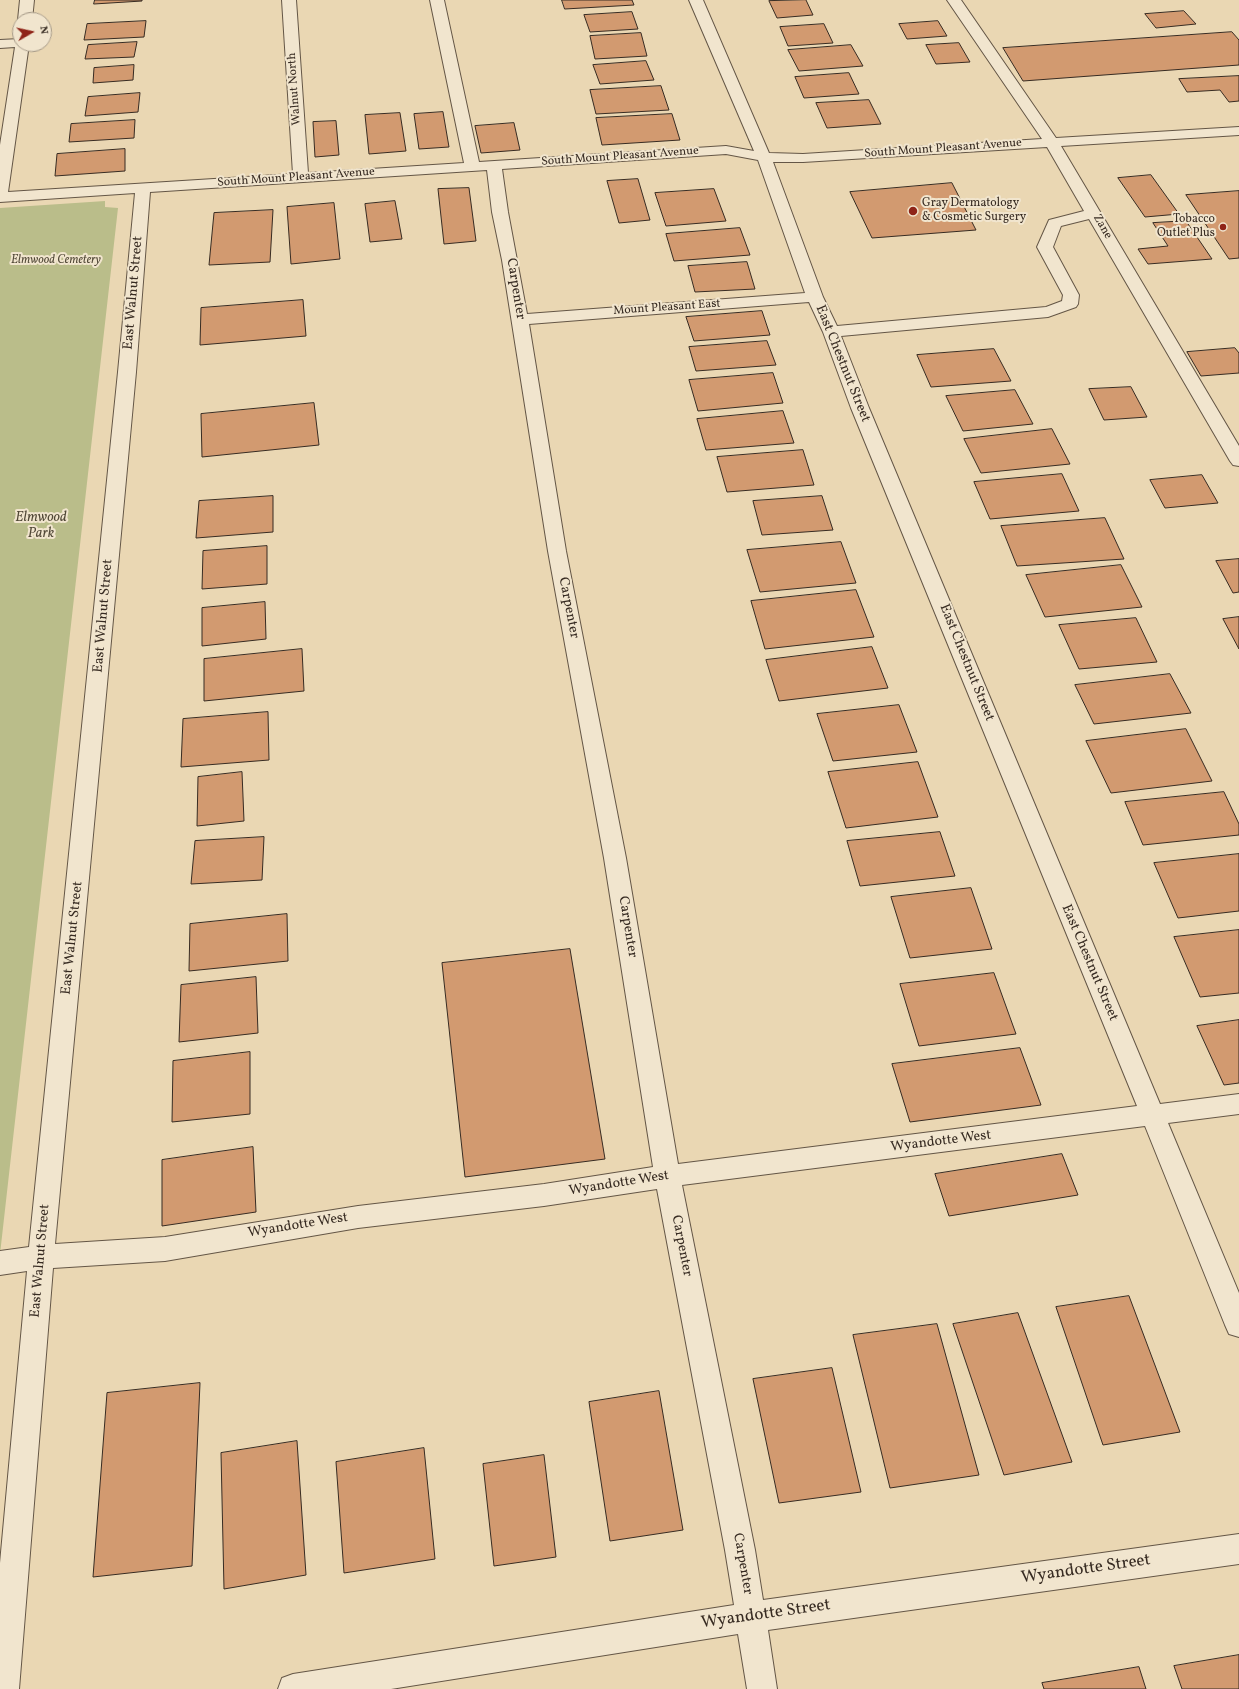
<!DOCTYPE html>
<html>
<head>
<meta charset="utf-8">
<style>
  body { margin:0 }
  #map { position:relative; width:1239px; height:1689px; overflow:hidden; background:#ead7b3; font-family:Vollkorn,serif }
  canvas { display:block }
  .north { position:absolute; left:12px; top:12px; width:40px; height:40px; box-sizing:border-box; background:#f1e5ce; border:1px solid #a79b89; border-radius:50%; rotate:81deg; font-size:11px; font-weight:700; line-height:16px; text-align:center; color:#372b22 }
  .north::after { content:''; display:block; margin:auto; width:14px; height:18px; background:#8f2418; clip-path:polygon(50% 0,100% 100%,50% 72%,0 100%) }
</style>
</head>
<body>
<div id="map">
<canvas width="1239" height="1689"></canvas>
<div class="north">N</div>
</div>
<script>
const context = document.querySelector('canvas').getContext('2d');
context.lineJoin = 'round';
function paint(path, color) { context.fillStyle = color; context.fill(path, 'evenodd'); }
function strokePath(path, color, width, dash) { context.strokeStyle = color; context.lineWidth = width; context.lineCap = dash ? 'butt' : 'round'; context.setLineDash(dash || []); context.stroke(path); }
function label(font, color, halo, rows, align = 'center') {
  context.font = font + ' Vollkorn,serif'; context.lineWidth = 4; context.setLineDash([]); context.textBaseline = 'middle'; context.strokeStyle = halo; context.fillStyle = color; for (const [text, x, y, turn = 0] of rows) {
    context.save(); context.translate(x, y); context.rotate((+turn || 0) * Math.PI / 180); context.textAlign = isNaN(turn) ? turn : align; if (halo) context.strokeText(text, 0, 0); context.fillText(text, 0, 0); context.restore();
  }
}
const green = new Path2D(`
  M 105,201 L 105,207 L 118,208 L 0,1254 L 0,208 Z`);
const building = new Path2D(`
  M 95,0 L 142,0 L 142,1 L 94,4 Z
  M 562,0 L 632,0 L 634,5 L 565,9 Z
  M 806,0 L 813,15 L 777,18 L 769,1 Z
  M 1184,11 L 1196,24 L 1156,28 L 1145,14 Z
  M 632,12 L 638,29 L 590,32 L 584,15 Z
  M 146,21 L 144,37 L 84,40 L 87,24 Z
  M 938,21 L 947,36 L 907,39 L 899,24 Z
  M 824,24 L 833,43 L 788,46 L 780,27 Z
  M 1232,32 L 1239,40 L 1239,65 L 1023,81 L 1003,48 Z
  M 641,33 L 647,56 L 595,59 L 590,36 Z
  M 137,42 L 134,57 L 85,59 L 88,45 Z
  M 959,43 L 970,62 L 936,64 L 926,45 Z
  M 851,45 L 863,66 L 799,71 L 788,50 Z
  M 646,61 L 654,80 L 600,84 L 593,65 Z
  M 134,65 L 133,80 L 93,83 L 94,68 Z
  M 849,73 L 859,94 L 804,98 L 795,77 Z
  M 1239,76 L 1239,101 L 1229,102 L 1220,90 L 1187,92 L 1179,79 Z
  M 661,86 L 669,110 L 596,114 L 590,90 Z
  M 140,93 L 138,112 L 85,116 L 88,97 Z
  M 869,100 L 881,124 L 827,128 L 816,103 Z
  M 443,112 L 449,147 L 419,149 L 414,114 Z
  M 400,113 L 406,151 L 369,154 L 365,115 Z
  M 672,114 L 680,140 L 602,145 L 596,118 Z
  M 135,120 L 134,138 L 69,142 L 71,124 Z
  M 336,121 L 339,155 L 315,157 L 313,122 Z
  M 514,123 L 520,150 L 481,153 L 475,126 Z
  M 125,149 L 125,171 L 55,176 L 57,154 Z
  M 1151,175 L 1179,214 L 1145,217 L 1118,178 Z
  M 638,179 L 650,220 L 619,223 L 607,181 Z
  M 952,183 L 976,230 L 872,238 L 850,192 Z
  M 469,188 L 476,241 L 444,244 L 438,189 Z
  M 714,189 L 726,221 L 666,226 L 655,193 Z
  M 1239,191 L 1239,258 L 1229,259 L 1186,195 Z
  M 395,201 L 402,239 L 370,242 L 365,204 Z
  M 334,203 L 340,259 L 291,264 L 287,207 Z
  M 273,210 L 270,262 L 209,265 L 214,213 Z
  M 1186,221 L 1212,259 L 1148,264 L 1138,249 L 1168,246 L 1153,223 Z
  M 740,228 L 750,255 L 674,261 L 666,234 Z
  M 747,262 L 755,289 L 695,292 L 688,266 Z
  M 303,300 L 306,336 L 200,345 L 201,308 Z
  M 762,311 L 770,335 L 694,341 L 686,317 Z
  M 767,341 L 776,365 L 696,371 L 689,347 Z
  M 1235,348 L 1239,353 L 1239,373 L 1201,376 L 1187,352 Z
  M 994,349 L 1011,381 L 931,387 L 917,355 Z
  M 773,373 L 783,403 L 698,411 L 689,380 Z
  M 1131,387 L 1147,417 L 1104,420 L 1089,389 Z
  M 1015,390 L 1033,424 L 963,431 L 946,396 Z
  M 314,403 L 319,445 L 202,457 L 201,414 Z
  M 783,411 L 794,443 L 706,450 L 697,419 Z
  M 1052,429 L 1070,464 L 981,473 L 964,439 Z
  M 803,450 L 814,485 L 727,492 L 717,457 Z
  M 1062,474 L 1079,511 L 990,519 L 974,482 Z
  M 1202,475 L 1218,503 L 1165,508 L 1150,480 Z
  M 273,496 L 273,532 L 196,538 L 199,501 Z
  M 822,496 L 833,530 L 762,535 L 753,501 Z
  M 1105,518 L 1124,559 L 1017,566 L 1001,526 Z
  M 841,542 L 856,583 L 760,592 L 747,550 Z
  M 267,546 L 267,584 L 202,589 L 203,551 Z
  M 1239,559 L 1239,592 L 1233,593 L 1216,561 Z
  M 1121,565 L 1142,607 L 1045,617 L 1026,575 Z
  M 856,590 L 874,637 L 765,649 L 751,601 Z
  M 265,602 L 266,639 L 202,646 L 202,608 Z
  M 1239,617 L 1239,649 L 1223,619 Z
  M 1136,618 L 1157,662 L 1079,669 L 1059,625 Z
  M 872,647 L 888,688 L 779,701 L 766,660 Z
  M 302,649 L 304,691 L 204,701 L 204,659 Z
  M 1170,674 L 1191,713 L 1094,724 L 1075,685 Z
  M 899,705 L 917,752 L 833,761 L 817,714 Z
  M 268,712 L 269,760 L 181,767 L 183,719 Z
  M 1186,729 L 1212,781 L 1111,793 L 1086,741 Z
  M 918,762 L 938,817 L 846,828 L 828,772 Z
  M 242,772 L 244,821 L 197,826 L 198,777 Z
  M 1224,792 L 1239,824 L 1239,835 L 1143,845 L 1125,802 Z
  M 940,832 L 955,876 L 860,886 L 847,841 Z
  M 264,837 L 262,880 L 191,884 L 195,841 Z
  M 1239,854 L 1239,911 L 1178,918 L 1154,863 Z
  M 971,888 L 992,949 L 910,958 L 891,897 Z
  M 287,914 L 288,961 L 189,971 L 190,924 Z
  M 1239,930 L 1239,993 L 1200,997 L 1174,937 Z
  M 570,949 L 605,1159 L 465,1177 L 442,963 Z
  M 994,973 L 1016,1034 L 919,1046 L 900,984 Z
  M 256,977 L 258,1033 L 179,1042 L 181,985 Z
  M 1239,1020 L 1239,1083 L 1224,1085 L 1197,1026 Z
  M 1020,1048 L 1041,1105 L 910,1122 L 892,1064 Z
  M 250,1052 L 250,1114 L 172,1122 L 173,1061 Z
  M 253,1147 L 256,1212 L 162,1226 L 162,1160 Z
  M 1062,1154 L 1078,1195 L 949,1216 L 935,1174 Z
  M 1129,1296 L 1180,1432 L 1103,1445 L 1056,1307 Z
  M 1018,1313 L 1072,1462 L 1004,1475 L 953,1324 Z
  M 937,1324 L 979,1475 L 890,1488 L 853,1335 Z
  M 832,1368 L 861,1492 L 779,1503 L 753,1379 Z
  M 200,1383 L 192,1566 L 93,1577 L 107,1393 Z
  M 659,1391 L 683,1530 L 610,1541 L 589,1402 Z
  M 297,1441 L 306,1575 L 224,1589 L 221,1453 Z
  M 424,1448 L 435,1559 L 344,1573 L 336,1462 Z
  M 544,1455 L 556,1557 L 494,1566 L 483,1464 Z
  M 1239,1655 L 1239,1689 L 1182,1689 L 1174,1666 Z
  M 1139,1667 L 1146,1689 L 1044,1689 L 1042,1683 Z`);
const minor = new Path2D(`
  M 20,0 L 34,0 L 32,20 L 20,20 L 20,22 L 18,20 Z
  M 282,0 L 296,0 L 308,173 L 464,163 L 430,0 L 444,0 L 479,162 L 726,146 L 754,151 L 689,0 L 703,0 L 769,153 L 803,154 L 1042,139 L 947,0 L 961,0 L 1056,138 L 1239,127 L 1239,135 L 1061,146 L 1239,446 L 1239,466 L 1233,465 L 1230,461 L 1089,219 L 1061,226 L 1053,247 L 1079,295 L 1078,304 L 1076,307 L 1048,317 L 841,336 L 869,408 L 1160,1104 L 1239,1094 L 1239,1114 L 1168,1123 L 1239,1293 L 1239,1337 L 1229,1334 L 1225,1325 L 1145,1126 L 682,1185 L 755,1550 L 763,1600 L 1239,1534 L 1239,1564 L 768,1630 L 777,1689 L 747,1689 L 738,1634 L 391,1689 L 278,1689 L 282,1678 L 293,1674 L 734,1605 L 725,1550 L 657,1189 L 544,1206 L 358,1228 L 165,1261 L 53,1268 L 19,1689 L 0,1689 L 0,1563 L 27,1271 L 0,1275 L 0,1251 L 29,1247 L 118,372 L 135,193 L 0,202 L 0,145 L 15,47 L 0,48 L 0,40 L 20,39 L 20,44 L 29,44 L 8,192 L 293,174 ZM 1047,147 L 1084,211 L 1049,220 L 1037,247 L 1063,295 L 1062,301 L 1046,307 L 837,326 L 823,297 L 773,162 L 803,162 ZM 726,154 L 758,160 L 805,293 L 527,314 L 508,212 L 502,169 ZM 487,170 L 492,212 L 502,260 L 548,551 L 604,858 L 653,1167 L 544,1184 L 358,1206 L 165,1237 L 55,1244 L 136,372 L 150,192 ZM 809,302 L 823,332 L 851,408 L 1137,1106 L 678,1164 L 626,858 L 566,551 L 529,324 Z`);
const markers = [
  [913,211,5,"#8f2418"],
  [1223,227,4,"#8f2418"]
];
const farStreetnames = [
  ["Walnut North",295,89,-94],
  ["South Mount Pleasant Avenue",943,149,-4],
  ["South Mount Pleasant Avenue",620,157,-4],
  ["South Mount Pleasant Avenue",296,178,-4],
  ["Zane",1102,227,60],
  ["Mount Pleasant East",667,308,-4]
];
const farPoinames = [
  ["Gray Dermatology",922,204],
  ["& Cosmetic Surgery",922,218],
  ["Tobacco",1215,220,"right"],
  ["Outlet Plus",1215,234,"right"]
];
const farParknames = [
  ["Elmwood Cemetery",56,261]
];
const streetNames = [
  ["Carpenter",515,289,81],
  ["East Walnut Street",134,293,-85],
  ["East Chestnut Street",842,364,68],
  ["Carpenter",568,608,79],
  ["East Walnut Street",104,616,-85],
  ["East Chestnut Street",966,663,68],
  ["Carpenter",627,927,81],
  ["East Walnut Street",73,938,-84],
  ["East Chestnut Street",1089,963,67],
  ["Wyandotte West",941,1142,-7],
  ["Wyandotte West",619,1184,-9],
  ["Wyandotte West",298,1226,-9],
  ["Carpenter",681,1246,79],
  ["East Walnut Street",41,1261,-85],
  ["Carpenter",742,1564,80]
];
const parkNames = [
  ["Elmwood",41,518],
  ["Park",41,534]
];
const nearStreetnames = [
  ["Wyandotte Street",1086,1570,-8],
  ["Wyandotte Street",766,1615,-8]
];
paint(green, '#babd8a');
paint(building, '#d29a70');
strokePath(building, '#372b22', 1);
strokePath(minor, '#645646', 2);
paint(minor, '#f1e5ce');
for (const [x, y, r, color] of markers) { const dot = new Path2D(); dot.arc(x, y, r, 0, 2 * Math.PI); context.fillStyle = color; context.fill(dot); strokePath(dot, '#f1e5ce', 1.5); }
label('12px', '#372b22', '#f1e5ce', farStreetnames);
label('12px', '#372b22', '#f1e5ce', farPoinames, 'left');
label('italic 12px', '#514837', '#f1e5ce', farParknames);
label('14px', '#372b22', '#f1e5ce', streetNames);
label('italic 14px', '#514837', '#f1e5ce', parkNames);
label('17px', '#372b22', '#f1e5ce', nearStreetnames);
</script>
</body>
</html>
